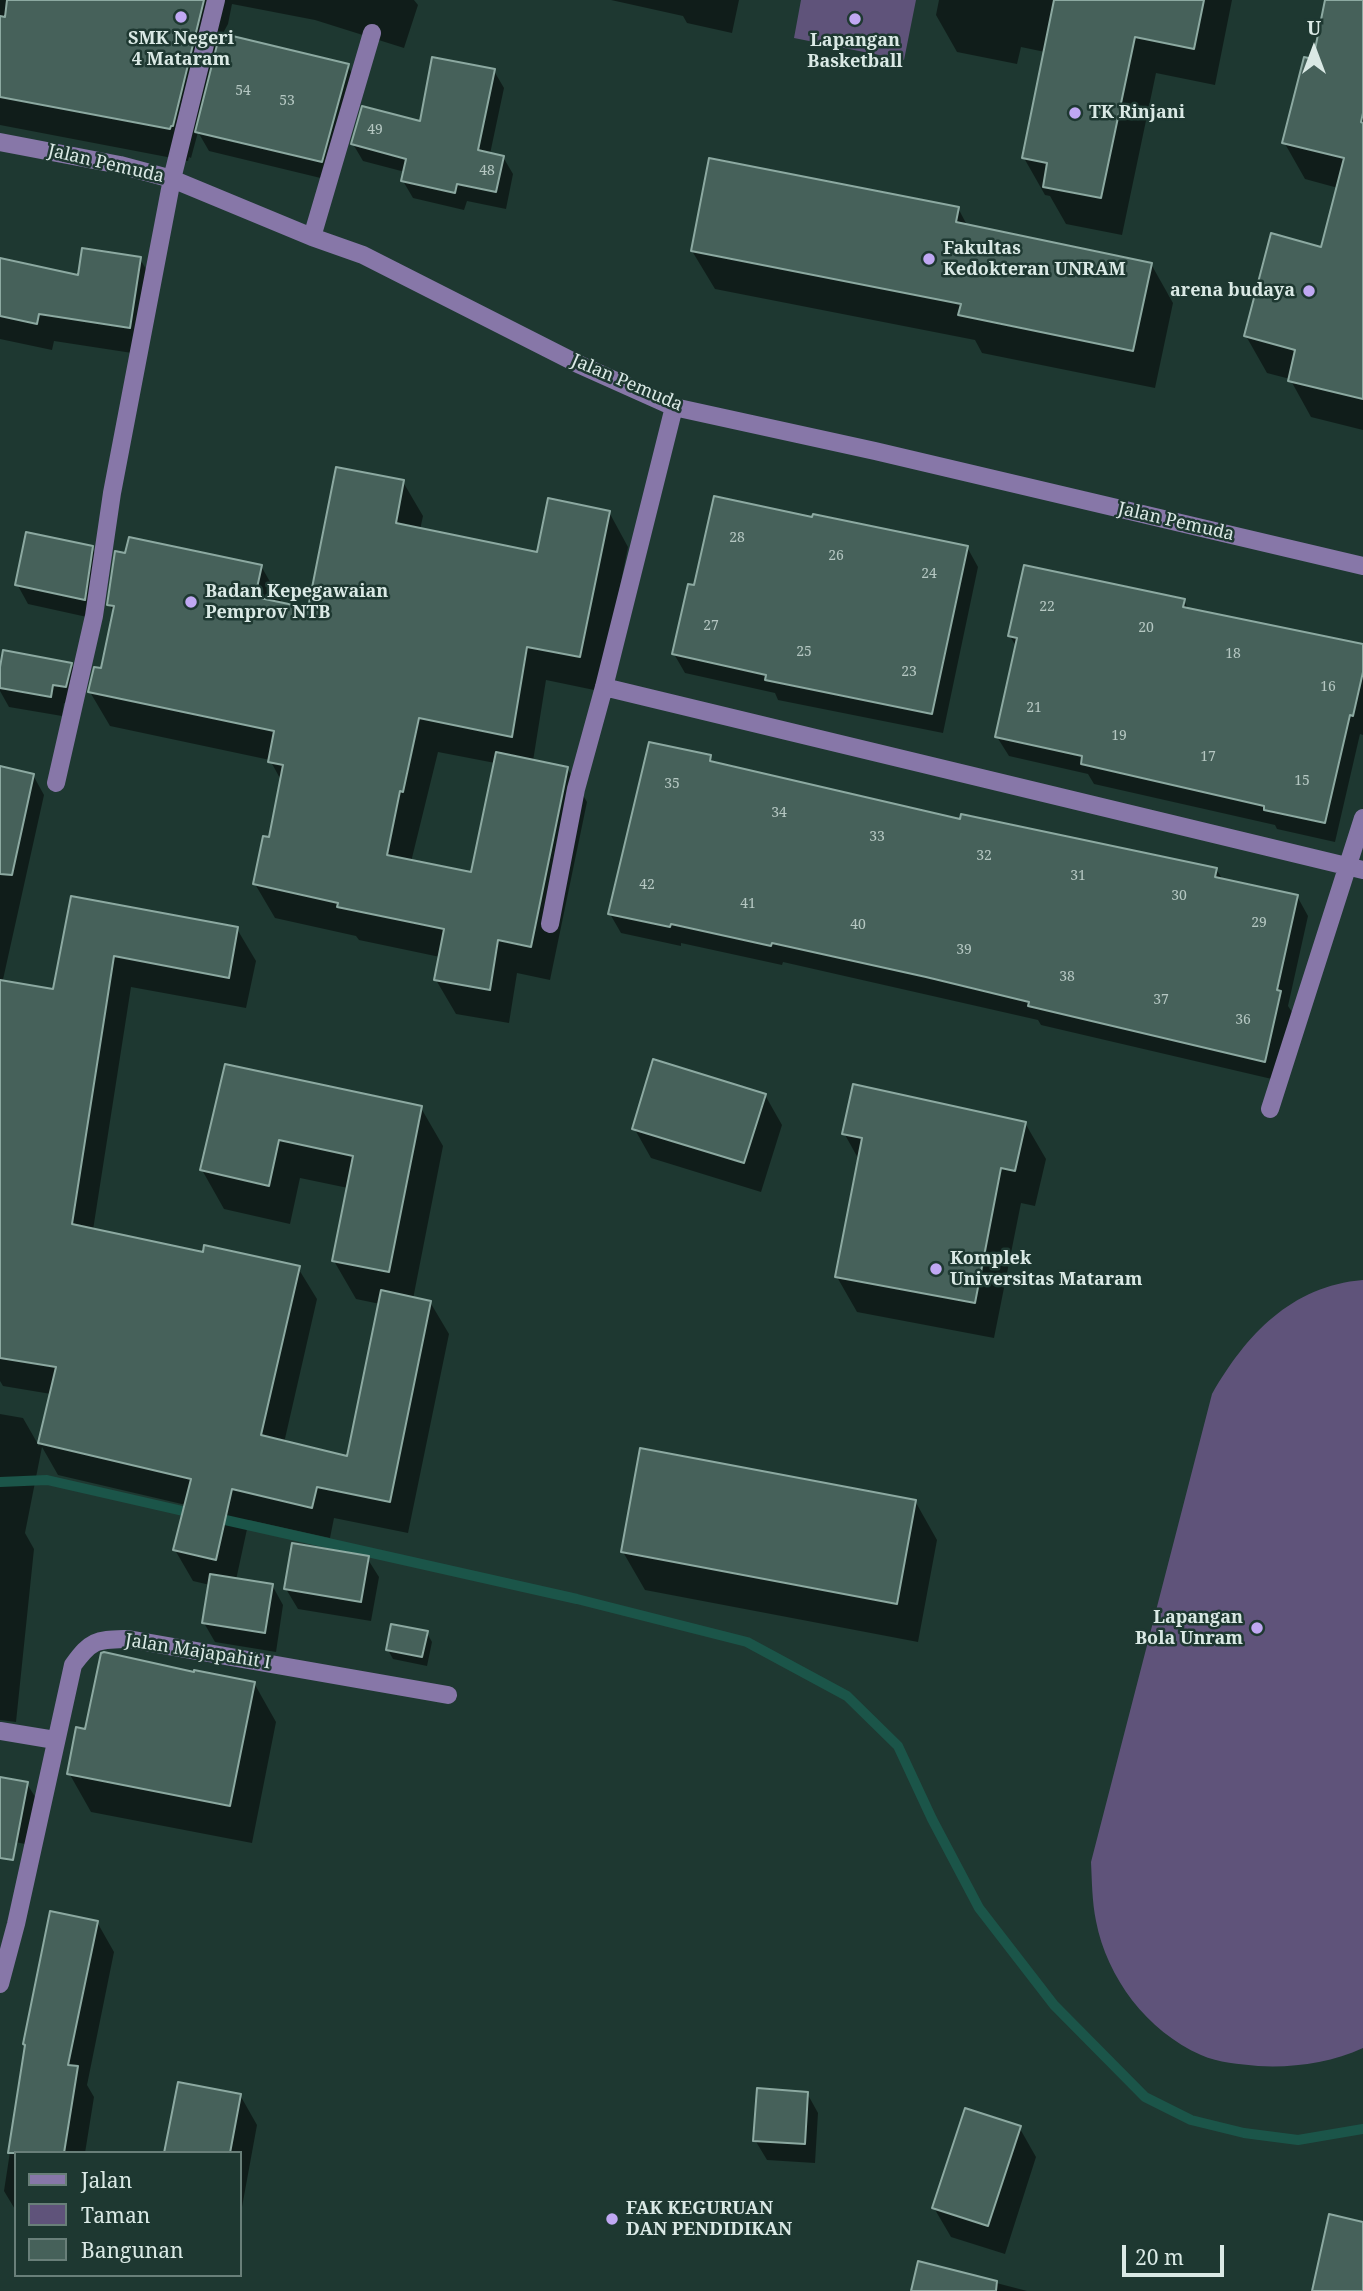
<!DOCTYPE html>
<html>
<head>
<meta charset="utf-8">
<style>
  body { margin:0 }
  #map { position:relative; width:1363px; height:2291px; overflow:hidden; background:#1e3831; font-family:"Noto Serif",serif }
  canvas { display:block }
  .legend { position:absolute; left:14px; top:2151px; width:228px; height:126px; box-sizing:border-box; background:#1e3831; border:2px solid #697f79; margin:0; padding:9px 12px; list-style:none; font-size:21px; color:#dae9e5 }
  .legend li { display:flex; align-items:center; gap:14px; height:35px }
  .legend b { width:35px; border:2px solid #697f79 }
  .north { position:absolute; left:1279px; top:14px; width:70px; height:70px; -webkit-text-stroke:5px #1e3831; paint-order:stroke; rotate:0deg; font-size:19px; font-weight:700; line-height:28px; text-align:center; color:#dae9e5 }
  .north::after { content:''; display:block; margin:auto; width:24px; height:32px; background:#dae9e5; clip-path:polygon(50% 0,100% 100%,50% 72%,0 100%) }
  .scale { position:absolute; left:1122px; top:2245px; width:102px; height:32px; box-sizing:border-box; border:4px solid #dae9e5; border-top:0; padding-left:9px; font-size:21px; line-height:24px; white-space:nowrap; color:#dae9e5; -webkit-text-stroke:5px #1e3831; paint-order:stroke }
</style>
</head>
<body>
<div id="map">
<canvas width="1363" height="2291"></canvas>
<ul class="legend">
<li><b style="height:9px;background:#8777a8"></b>Jalan</li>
<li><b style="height:19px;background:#5f537a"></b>Taman</li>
<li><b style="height:19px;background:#46615a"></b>Bangunan</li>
</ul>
<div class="north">U</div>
<div class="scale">20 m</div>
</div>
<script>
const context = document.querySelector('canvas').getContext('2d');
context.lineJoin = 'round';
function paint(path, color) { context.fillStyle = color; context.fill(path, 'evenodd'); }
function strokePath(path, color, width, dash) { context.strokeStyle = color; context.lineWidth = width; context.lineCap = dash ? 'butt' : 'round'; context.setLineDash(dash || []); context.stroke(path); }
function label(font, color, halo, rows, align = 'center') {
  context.font = font + ' "Noto Serif",serif'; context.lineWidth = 5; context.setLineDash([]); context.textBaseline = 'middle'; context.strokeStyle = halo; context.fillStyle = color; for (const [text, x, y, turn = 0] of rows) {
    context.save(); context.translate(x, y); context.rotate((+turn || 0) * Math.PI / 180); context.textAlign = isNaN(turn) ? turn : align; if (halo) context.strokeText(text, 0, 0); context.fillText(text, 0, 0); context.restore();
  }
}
const green = new Path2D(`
  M 801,0 L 916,0 L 904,60 L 794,38 Z
  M 1363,1280 L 1363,2048 C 1331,2063 1293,2068 1258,2066 C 1239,2064 1219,2063 1201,2055 C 1147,2031 1107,1978 1096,1921 C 1092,1901 1092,1882 1091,1862 L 1212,1394 C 1246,1335 1291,1286 1363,1280 Z`);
const shadow = new Path2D(`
  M 0,0 L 414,0 L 418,5 L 404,48 L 315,20 L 232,4 L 228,24 L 222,35 L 348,66 L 359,86 L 333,181 L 209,151 L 198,132 L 191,158 L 189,157 L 188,161 L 0,125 Z
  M 611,0 L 739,0 L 732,33 L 687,23 L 683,16 Z
  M 939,0 L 1232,0 L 1215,85 L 1156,73 L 1122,235 L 1066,224 L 1050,196 L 1045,195 L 1024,158 L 1045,52 L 1021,47 L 1017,64 L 957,52 L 936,15 Z
  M 1327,0 L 1363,0 L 1363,430 L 1311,417 L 1290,379 L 1267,373 L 1246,336 L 1323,249 L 1338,188 L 1305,179 L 1284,142 L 1315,61 Z
  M 494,71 L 504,88 L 490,154 L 503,157 L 513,174 L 506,209 L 467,201 L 464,210 L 413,198 L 403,181 L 405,172 L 363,161 L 353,144 L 421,123 Z
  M 958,208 L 968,227 L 1151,264 L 1173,303 L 1155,388 L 982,353 L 975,340 L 715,289 L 692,251 Z
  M 140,259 L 156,286 L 145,355 L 54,341 L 52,350 L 0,339 L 0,260 L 80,277 Z
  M 403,482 L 423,516 L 420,530 L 538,554 L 609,512 L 628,547 L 599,691 L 546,680 L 533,761 L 567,768 L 587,802 L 550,980 L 517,973 L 509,1023 L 456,1014 L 436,980 L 440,957 L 359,940 L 356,936 L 275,918 L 255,884 L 270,839 L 282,782 L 270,760 L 110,726 L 90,692 L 102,670 L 114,613 L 109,604 L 261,566 L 281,601 L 280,604 L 309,610 ZM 438,752 L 495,763 L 472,874 L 411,862 Z
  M 814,519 L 967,547 L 978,567 L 943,733 L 778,700 L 775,693 L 685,673 L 674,654 L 696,587 Z
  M 92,548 L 103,567 L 96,619 L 28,604 L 17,584 Z
  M 1184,601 L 1189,610 L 1363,646 L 1363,735 L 1360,734 L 1335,842 L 1277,829 L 1275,825 L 1094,784 L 1088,774 L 1009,756 L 997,737 L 1017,648 L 1010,636 Z
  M 71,664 L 82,684 L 77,706 L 64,703 L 62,716 L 9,707 L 0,691 L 0,676 Z
  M 710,757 L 714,764 L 961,821 L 1216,869 L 1223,880 L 1297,896 L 1308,916 L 1288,1006 L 1292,1012 L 1276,1080 L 1041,1025 L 1038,1020 L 783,962 L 782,965 L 681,943 L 681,946 L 621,933 L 610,914 Z
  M 0,768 L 33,775 L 44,795 L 2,984 L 0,983 Z
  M 72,898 L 237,929 L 256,961 L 246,1008 L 131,987 L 93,1230 L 204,1254 L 298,1268 L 317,1299 L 284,1443 L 348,1458 L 380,1304 L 356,1299 L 334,1261 L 348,1188 L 300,1178 L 290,1224 L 224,1209 L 202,1170 L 226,1066 L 421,1108 L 443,1146 L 413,1299 L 430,1302 L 449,1334 L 408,1533 L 334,1518 L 330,1538 L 249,1520 L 236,1580 L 272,1585 L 283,1605 L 276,1652 L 215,1642 L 204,1623 L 210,1585 L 193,1581 L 175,1550 L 186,1505 L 58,1475 L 42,1447 L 25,1533 L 34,1549 L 16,1722 L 0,1720 L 0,1414 L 23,1418 L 39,1446 L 51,1394 L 3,1386 L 0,1381 L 0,1016 L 54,991 Z
  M 765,1095 L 782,1125 L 761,1192 L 651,1158 L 634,1128 Z
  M 1025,1123 L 1046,1159 L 1035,1206 L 1021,1203 L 994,1338 L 857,1312 L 837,1277 L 859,1160 L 844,1133 Z
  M 915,1501 L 937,1540 L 918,1642 L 645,1590 L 623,1552 Z
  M 367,1558 L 379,1577 L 371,1621 L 298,1609 L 286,1589 Z
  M 427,1633 L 432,1642 L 427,1666 L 393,1659 L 388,1650 Z
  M 196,1674 L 254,1683 L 276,1722 L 252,1843 L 91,1812 L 69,1773 L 86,1731 Z
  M 0,1779 L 27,1784 L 39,1803 L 30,1845 L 0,1839 Z
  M 97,1922 L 114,1952 L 87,2085 L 94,2097 L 85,2153 L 16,2153 L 16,2211 L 4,2191 L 26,2047 Z
  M 807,2093 L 818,2113 L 815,2163 L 767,2160 L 755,2140 Z
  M 240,2095 L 257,2125 L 240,2218 L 240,2153 L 166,2153 Z
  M 1019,2127 L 1036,2157 L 1005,2254 L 951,2237 L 934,2208 Z
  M 920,2263 L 1027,2291 L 913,2291 Z`);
const stream = new Path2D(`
  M 0,1482 L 47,1480 L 196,1514
  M 212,1517 L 577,1599 L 747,1642 L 847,1696 L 898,1746 L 932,1819 L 979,1908 L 1054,2005 L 1145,2097 L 1191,2120 L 1244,2133 L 1298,2140 L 1363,2129`);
const building = new Path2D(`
  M 7,0 L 204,0 L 173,126 L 171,126 L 170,129 L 0,97 L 0,16 L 5,17 Z
  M 1054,0 L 1204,0 L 1194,49 L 1135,37 L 1101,198 L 1043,187 L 1047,163 L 1022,158 Z
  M 1325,0 L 1363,0 L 1363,113 L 1361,122 L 1363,123 L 1363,399 L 1288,381 L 1295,350 L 1244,336 L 1271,233 L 1321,247 L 1344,158 L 1282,143 L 1304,57 L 1313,59 Z
  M 220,33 L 349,64 L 322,162 L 195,132 Z
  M 432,57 L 495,69 L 478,150 L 504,156 L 496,192 L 457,184 L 455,193 L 401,181 L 406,159 L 351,144 L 362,106 L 420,121 Z
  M 709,158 L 959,207 L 956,222 L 1152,263 L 1133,351 L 958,315 L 961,304 L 691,251 Z
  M 82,248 L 141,257 L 130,328 L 39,314 L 37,324 L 0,316 L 0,258 L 78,275 Z
  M 336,467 L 404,480 L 396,523 L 537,552 L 548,498 L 610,511 L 580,657 L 527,647 L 512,737 L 419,718 L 403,792 L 400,791 L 387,855 L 471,872 L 496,752 L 568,767 L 531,947 L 498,940 L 490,990 L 434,980 L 444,929 L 337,907 L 338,903 L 253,884 L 263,836 L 269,837 L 283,765 L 268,762 L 274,731 L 88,692 L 94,667 L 101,668 L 114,606 L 107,605 L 115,551 L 125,553 L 129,537 L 262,565 L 255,597 L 308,608 Z
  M 714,496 L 812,517 L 813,514 L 968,546 L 932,714 L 765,680 L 766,675 L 672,654 L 688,584 L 694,585 Z
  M 26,532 L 93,546 L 85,600 L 15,585 Z
  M 1024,565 L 1185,599 L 1183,607 L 1363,644 L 1363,672 L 1353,716 L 1350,715 L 1325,823 L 1264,810 L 1264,806 L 1081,764 L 1082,756 L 995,737 L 1017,638 L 1008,636 Z
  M 3,650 L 72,663 L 66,687 L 53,685 L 51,697 L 0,688 L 0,667 Z
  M 649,742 L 711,755 L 710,761 L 960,819 L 961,814 L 1217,868 L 1215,877 L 1298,895 L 1277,990 L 1281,991 L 1265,1062 L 1028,1006 L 1029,1002 L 926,977 L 772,943 L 771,946 L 671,924 L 670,927 L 608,914 Z
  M 0,766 L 34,774 L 12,875 L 0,874 Z
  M 71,896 L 238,927 L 229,978 L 114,956 L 72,1224 L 203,1252 L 204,1245 L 300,1266 L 261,1435 L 347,1456 L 381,1290 L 431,1301 L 390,1502 L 317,1487 L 312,1508 L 232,1489 L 216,1560 L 173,1550 L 191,1479 L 38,1443 L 56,1367 L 0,1358 L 0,980 L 53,989 Z
  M 653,1059 L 766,1094 L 744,1163 L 632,1129 Z
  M 225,1064 L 422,1106 L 389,1272 L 332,1261 L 353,1156 L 279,1140 L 269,1186 L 200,1170 Z
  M 853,1084 L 1026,1122 L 1015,1171 L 1001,1168 L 975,1303 L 835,1277 L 862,1138 L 842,1134 Z
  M 640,1448 L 916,1500 L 897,1604 L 621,1552 Z
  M 292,1543 L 369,1556 L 361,1602 L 284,1589 Z
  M 210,1574 L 273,1584 L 265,1633 L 202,1623 Z
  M 391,1624 L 428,1631 L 422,1657 L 386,1650 Z
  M 104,1652 L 194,1672 L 194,1670 L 255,1682 L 230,1806 L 67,1774 L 76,1727 L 85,1729 L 101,1653 Z
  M 0,1777 L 28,1782 L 13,1860 L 0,1858 Z
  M 50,1911 L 98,1921 L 68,2065 L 78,2066 L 64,2153 L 8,2153 L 25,2045 L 23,2044 Z
  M 178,2082 L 241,2094 L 230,2153 L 164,2153 Z
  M 757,2088 L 808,2092 L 805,2144 L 753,2141 Z
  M 965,2108 L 1021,2126 L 988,2226 L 932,2208 Z
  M 1329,2214 L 1363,2222 L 1363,2291 L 1312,2291 Z
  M 918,2261 L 997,2281 L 996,2291 L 911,2291 Z`);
const minor = new Path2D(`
  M 0,142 L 120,165 L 172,179 L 312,237 L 363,255 L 578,364 L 674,407 L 875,451 L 1363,566
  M 312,237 L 372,33
  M 604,687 L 1363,870
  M 56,783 L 94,616 L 112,493 L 172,179 L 216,0
  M 550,924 L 576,789 L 604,687 L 674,407
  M 1270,1109 L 1363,818
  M 0,1731 L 55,1740
  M 0,1984 L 16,1924 L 73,1665 C 92,1639 96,1640 128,1639 L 448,1695`);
const markers = [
  [181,17,7,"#c0a8f3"],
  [855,19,7,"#c0a8f3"],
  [1075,113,7,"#c0a8f3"],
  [929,259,7,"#c0a8f3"],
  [1309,291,7,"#c0a8f3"],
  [191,602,7,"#c0a8f3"],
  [936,1269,7,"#c0a8f3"],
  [1257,1628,7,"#c0a8f3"],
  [612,2219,7,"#c0a8f3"]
];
const numberNames = [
  ["54",243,91],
  ["53",287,101],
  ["49",375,130],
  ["48",487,171],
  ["28",737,538],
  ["26",836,556],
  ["24",929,574],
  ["22",1047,607],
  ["27",711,626],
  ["20",1146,628],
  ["25",804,652],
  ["18",1233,654],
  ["23",909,672],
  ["16",1328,687],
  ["21",1034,708],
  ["19",1119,736],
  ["17",1208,757],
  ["15",1302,781],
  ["35",672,784],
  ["34",779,813],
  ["33",877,837],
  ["32",984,856],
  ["31",1078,876],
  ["42",647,885],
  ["30",1179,896],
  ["41",748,904],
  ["29",1259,923],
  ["40",858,925],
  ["39",964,950],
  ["38",1067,977],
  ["37",1161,1000],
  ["36",1243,1020]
];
const poiNames = [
  ["SMK Negeri",181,39,"center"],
  ["4 Mataram",181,60,"center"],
  ["Lapangan",855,41,"center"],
  ["Basketball",855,62,"center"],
  ["TK Rinjani",1089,113],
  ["Fakultas",943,249],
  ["Kedokteran UNRAM",943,270],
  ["arena budaya",1295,291,"right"],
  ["Badan Kepegawaian",205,592],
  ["Pemprov NTB",205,613],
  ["Komplek",950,1259],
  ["Universitas Mataram",950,1280],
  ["Lapangan",1243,1618,"right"],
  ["Bola Unram",1243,1639,"right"],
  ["FAK KEGURUAN",626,2209],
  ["DAN PENDIDIKAN",626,2230]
];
const streetNames = [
  ["Jalan Pemuda",106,164,13],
  ["Jalan Pemuda",627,383,23],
  ["Jalan Pemuda",1176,522,13],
  ["Jalan Majapahit I",198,1652,9]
];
paint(green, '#5f537a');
paint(shadow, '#0007');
strokePath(stream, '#1b5549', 10);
paint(building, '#46615a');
strokePath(building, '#8ca9a1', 2);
strokePath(minor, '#8777a8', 18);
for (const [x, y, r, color] of markers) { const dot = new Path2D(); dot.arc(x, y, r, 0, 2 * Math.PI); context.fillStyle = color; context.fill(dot); strokePath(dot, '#1e3831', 2.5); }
label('14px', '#b5c7c2', null, numberNames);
label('bold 18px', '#dae9e5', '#1e3831', poiNames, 'left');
label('18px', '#dae9e5', '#1e3831', streetNames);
</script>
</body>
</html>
